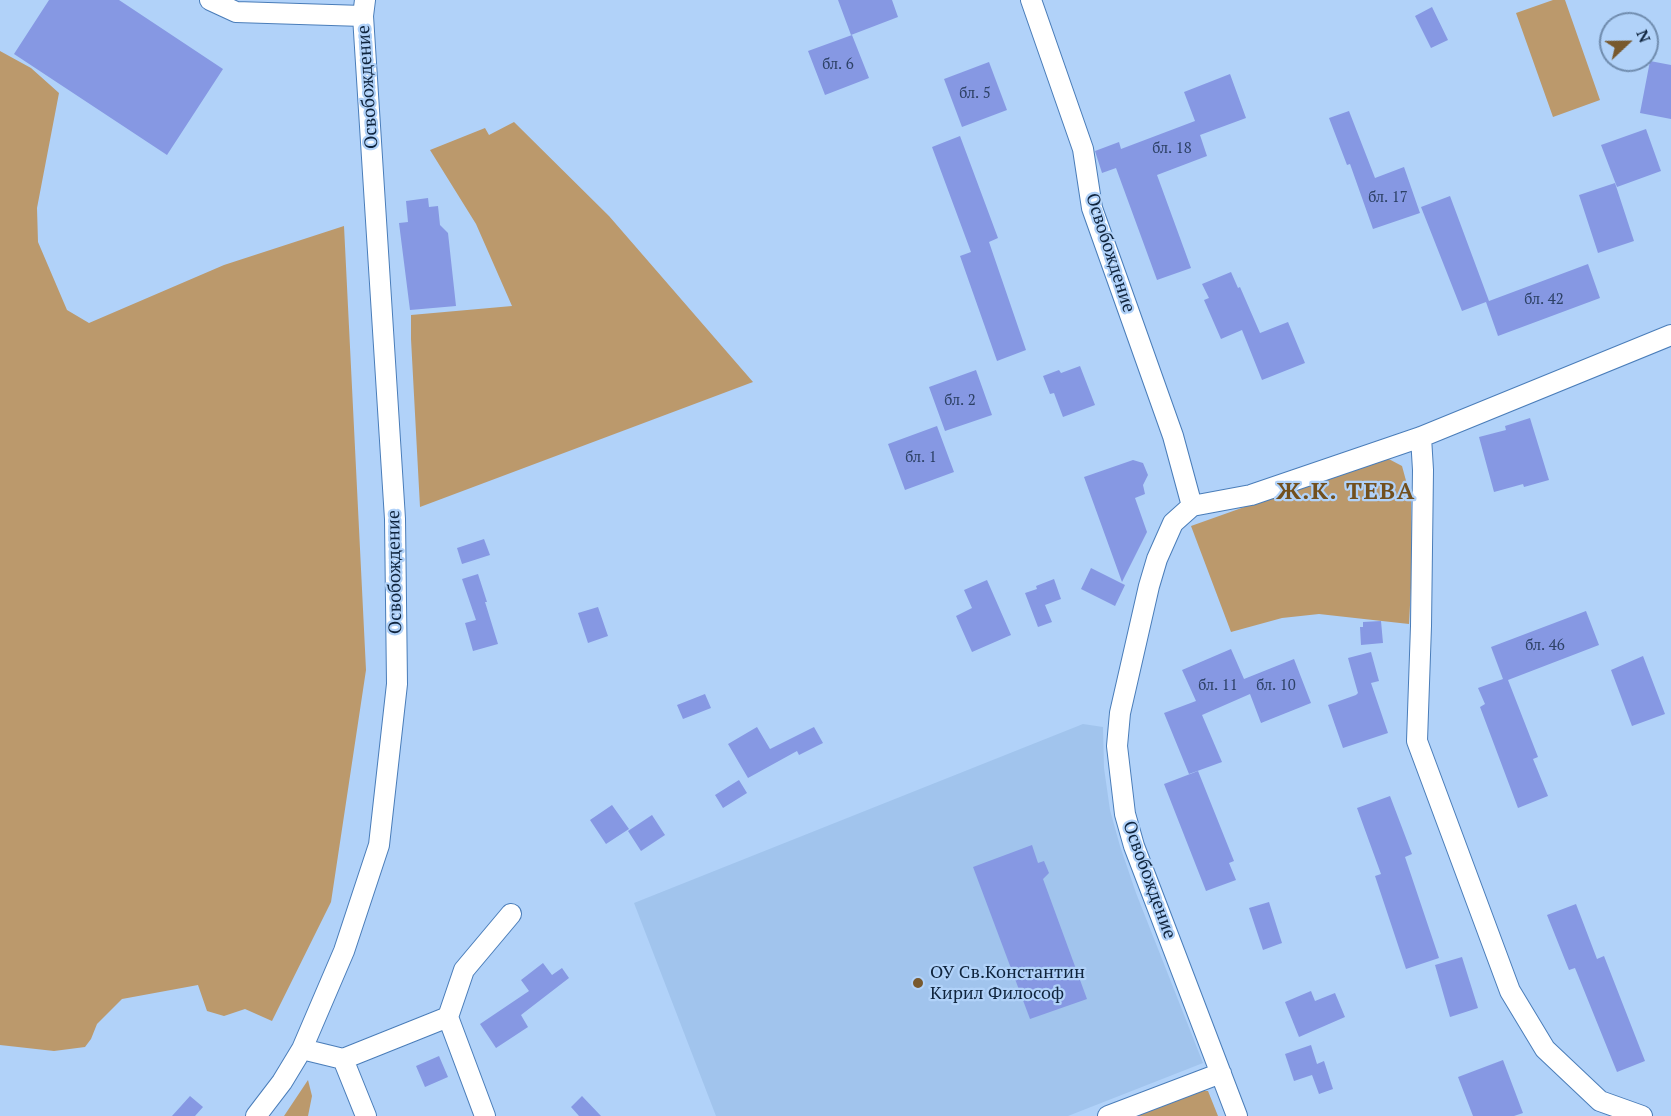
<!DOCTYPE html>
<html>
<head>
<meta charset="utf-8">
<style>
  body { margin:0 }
  #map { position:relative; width:1671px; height:1116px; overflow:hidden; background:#b1d2f9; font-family:"PT Serif",serif }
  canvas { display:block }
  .north { position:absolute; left:1599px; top:12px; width:60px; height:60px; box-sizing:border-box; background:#b1d2f9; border:2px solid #708cae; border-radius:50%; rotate:68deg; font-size:16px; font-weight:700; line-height:24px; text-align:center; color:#0f243d }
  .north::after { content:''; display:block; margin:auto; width:21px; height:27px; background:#78592e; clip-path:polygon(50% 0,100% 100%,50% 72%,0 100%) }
</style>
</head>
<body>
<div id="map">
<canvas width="1671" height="1116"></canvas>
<div class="north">N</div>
</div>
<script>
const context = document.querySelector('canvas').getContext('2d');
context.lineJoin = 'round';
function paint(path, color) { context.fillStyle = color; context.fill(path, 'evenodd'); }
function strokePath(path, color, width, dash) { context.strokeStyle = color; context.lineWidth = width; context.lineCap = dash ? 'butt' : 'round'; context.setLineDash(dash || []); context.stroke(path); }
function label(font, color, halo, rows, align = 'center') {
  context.font = font + ' "PT Serif",serif'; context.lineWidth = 4.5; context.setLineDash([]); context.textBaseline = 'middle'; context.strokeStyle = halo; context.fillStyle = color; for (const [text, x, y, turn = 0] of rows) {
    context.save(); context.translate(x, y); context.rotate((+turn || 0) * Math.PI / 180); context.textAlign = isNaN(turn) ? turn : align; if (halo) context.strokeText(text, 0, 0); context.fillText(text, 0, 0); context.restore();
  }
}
const built = new Path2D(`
  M 1083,724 L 1103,727 L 1104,768 L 1110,810 L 1120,846 L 1136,893 L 1203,1063 L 1068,1116 L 716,1116 L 634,903 Z`);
const green = new Path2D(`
  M 1553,0 L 1565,0 L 1600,100 L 1553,117 L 1516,13 Z
  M 0,51 L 31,68 L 59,93 L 37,208 L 38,242 L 67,310 L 89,323 L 224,265 L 344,226 L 366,670 L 331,902 L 272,1021 L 245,1009 L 224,1016 L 207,1011 L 198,985 L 122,999 L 97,1024 L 91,1039 L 85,1047 L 54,1051 L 0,1045 Z
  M 514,122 L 609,216 L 753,382 L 420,507 L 411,339 L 411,315 L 512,306 L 476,224 L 430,150 L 485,128 L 489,135 Z
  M 1385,457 L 1402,466 L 1411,499 L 1412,568 L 1409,624 L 1319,614 L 1282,618 L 1231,632 L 1191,526 Z
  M 308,1080 L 312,1096 L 308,1116 L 284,1116 Z
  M 1197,1091 L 1208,1091 L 1218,1116 L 1137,1116 Z`);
const building = new Path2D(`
  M 49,0 L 119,0 L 223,69 L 167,155 L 14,54 Z
  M 838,0 L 892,0 L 898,17 L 851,35 Z
  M 1432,7 L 1448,40 L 1431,48 L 1415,16 Z
  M 852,35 L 869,78 L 825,95 L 808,51 Z
  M 1650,61 L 1671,65 L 1671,119 L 1640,113 Z
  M 989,62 L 1007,110 L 962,127 L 944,79 Z
  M 1230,74 L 1246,118 L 1200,135 L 1207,156 L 1157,175 L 1191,268 L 1157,280 L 1116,168 L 1102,173 L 1095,151 L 1119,142 L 1121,149 L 1195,121 L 1184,92 Z
  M 1349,111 L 1375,178 L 1404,167 L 1420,213 L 1373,229 L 1350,164 L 1347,165 L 1329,118 Z
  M 1646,129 L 1661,171 L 1617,187 L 1601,145 Z
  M 960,136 L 998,238 L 989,242 L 1026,350 L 997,361 L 960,256 L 971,252 L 932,147 Z
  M 1615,183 L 1634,241 L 1598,253 L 1579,195 Z
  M 1450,196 L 1489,301 L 1588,264 L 1600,298 L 1498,336 L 1486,302 L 1462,311 L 1421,207 Z
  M 428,198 L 429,207 L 438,206 L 440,225 L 448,233 L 456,306 L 410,310 L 399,223 L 408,222 L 406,201 Z
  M 1231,272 L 1238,288 L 1240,287 L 1260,333 L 1288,322 L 1305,363 L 1262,380 L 1242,330 L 1221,339 L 1204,300 L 1209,298 L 1202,284 Z
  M 1080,366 L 1095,405 L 1063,417 L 1054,393 L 1050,394 L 1043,376 L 1059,370 L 1061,373 Z
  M 976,370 L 992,415 L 945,431 L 929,387 Z
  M 1530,418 L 1549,480 L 1524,487 L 1523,484 L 1494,492 L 1479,437 L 1506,430 L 1505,426 Z
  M 937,426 L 954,472 L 905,490 L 888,444 Z
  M 1133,460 L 1143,463 L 1148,475 L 1143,485 L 1145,494 L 1135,498 L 1147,532 L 1122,582 L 1084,477 Z
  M 484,539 L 490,555 L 462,564 L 457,548 Z
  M 1091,568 L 1125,585 L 1115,606 L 1081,589 Z
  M 478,574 L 487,602 L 485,602 L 498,644 L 473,651 L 465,623 L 476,620 L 462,579 Z
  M 1054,579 L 1061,599 L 1045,605 L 1052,622 L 1038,627 L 1025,593 L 1037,589 L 1036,586 Z
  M 987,580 L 1011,635 L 972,652 L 956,616 L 972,608 L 964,590 Z
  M 598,607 L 608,636 L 588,643 L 578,613 Z
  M 1586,611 L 1599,645 L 1508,680 L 1538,757 L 1533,759 L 1548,796 L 1518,808 L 1480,707 L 1485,704 L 1478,688 L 1503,679 L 1491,647 Z
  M 1381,621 L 1383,643 L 1361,645 L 1360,627 L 1363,627 L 1363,622 Z
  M 1231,649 L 1244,679 L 1294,659 L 1311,703 L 1261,723 L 1250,694 L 1202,715 L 1222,762 L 1189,774 L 1164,713 L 1196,701 L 1182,670 Z
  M 1371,652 L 1379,681 L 1371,683 L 1388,733 L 1343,748 L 1328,705 L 1356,695 L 1358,693 L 1348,658 Z
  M 1643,656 L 1665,714 L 1632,726 L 1611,670 Z
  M 705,694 L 711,708 L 683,719 L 677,705 Z
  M 757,727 L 770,749 L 814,727 L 823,743 L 799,755 L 797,751 L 748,778 L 728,744 Z
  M 1198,771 L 1234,861 L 1229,863 L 1236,880 L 1206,891 L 1164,784 Z
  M 739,780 L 747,793 L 723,808 L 715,795 Z
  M 1390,796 L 1412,854 L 1405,857 L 1439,958 L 1406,969 L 1375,876 L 1381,874 L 1357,808 Z
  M 612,805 L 629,829 L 606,844 L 590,820 Z
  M 652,815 L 665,835 L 641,851 L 628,831 Z
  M 1032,845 L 1038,863 L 1044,861 L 1049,873 L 1043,879 L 1087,999 L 1030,1019 L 973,867 Z
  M 1269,902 L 1282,943 L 1263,950 L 1249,908 Z
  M 1576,904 L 1597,959 L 1604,956 L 1645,1061 L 1617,1072 L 1575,968 L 1569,970 L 1547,915 Z
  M 1462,957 L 1478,1008 L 1450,1017 L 1435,965 Z
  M 543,963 L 552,975 L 562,968 L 569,978 L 521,1015 L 528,1027 L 496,1048 L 480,1024 L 529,991 L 521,980 Z
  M 1311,991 L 1315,1001 L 1335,993 L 1345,1017 L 1299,1037 L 1285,1002 Z
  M 1311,1045 L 1317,1064 L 1324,1061 L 1333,1089 L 1319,1094 L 1312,1075 L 1294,1081 L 1285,1054 Z
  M 439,1056 L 448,1077 L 425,1087 L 416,1066 Z
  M 1503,1060 L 1523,1113 L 1514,1116 L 1473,1116 L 1458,1077 Z
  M 190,1096 L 203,1107 L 195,1116 L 172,1116 Z
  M 582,1096 L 601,1116 L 579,1116 L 571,1107 Z`);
const minor = new Path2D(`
  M 210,0 L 236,12 L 363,16
  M 1031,0 L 1083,149 L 1092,208 L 1173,436 L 1192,506
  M 1421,437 L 1423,470 L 1421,626 L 1417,741 L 1510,991 L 1545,1049 L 1600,1101 L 1642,1116
  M 448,1017 L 464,970 L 511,914
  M 302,1049 L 343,1059 L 448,1017 L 485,1116
  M 343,1059 L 366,1116
  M 256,1116 L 282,1082 L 302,1049 L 344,951 L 379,845 L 397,684 L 395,519 L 363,16 L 365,0
  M 1108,1116 L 1221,1073
  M 1237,1116 L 1134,846 L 1125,814 L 1117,746 L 1120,713 L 1149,586 L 1157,559 L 1173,523 L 1192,506 L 1251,495 L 1421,437 L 1671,335`);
const markers = [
  [918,983,6,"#78592e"]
];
const numberNames = [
  ["бл. 6",838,65],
  ["бл. 5",975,94],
  ["бл. 18",1172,149],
  ["бл. 17",1388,198],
  ["бл. 42",1544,300],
  ["бл. 2",960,401],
  ["бл. 1",921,458],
  ["бл. 46",1545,646],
  ["бл. 11",1218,686],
  ["бл. 10",1276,686]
];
const streetNames = [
  ["Освобождение",368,87,-94],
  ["Освобождение",1110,253,72],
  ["Освобождение",395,572,-91],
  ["Освобождение",1149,880,70]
];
const poiNames = [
  ["ОУ Св.Константин",930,973],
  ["Кирил Философ",930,994]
];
const districtNames = [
  ["Ж.К. ТЕВА",1346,492]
];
paint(built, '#a1c4ed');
paint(green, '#bb996c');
paint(building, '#8698e3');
strokePath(minor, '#4a7db9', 22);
strokePath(minor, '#fff', 20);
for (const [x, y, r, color] of markers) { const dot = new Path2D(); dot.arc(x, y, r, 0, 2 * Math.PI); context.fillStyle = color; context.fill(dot); strokePath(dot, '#b1d2f9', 2); }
label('15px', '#2d4166', null, numberNames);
label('18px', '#0f243d', '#b1d2f9', streetNames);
label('18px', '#0f243d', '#b1d2f9', poiNames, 'left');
context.letterSpacing = '1.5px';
label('bold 24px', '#72501e', '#b1d2f9', districtNames);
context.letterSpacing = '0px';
</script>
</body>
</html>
